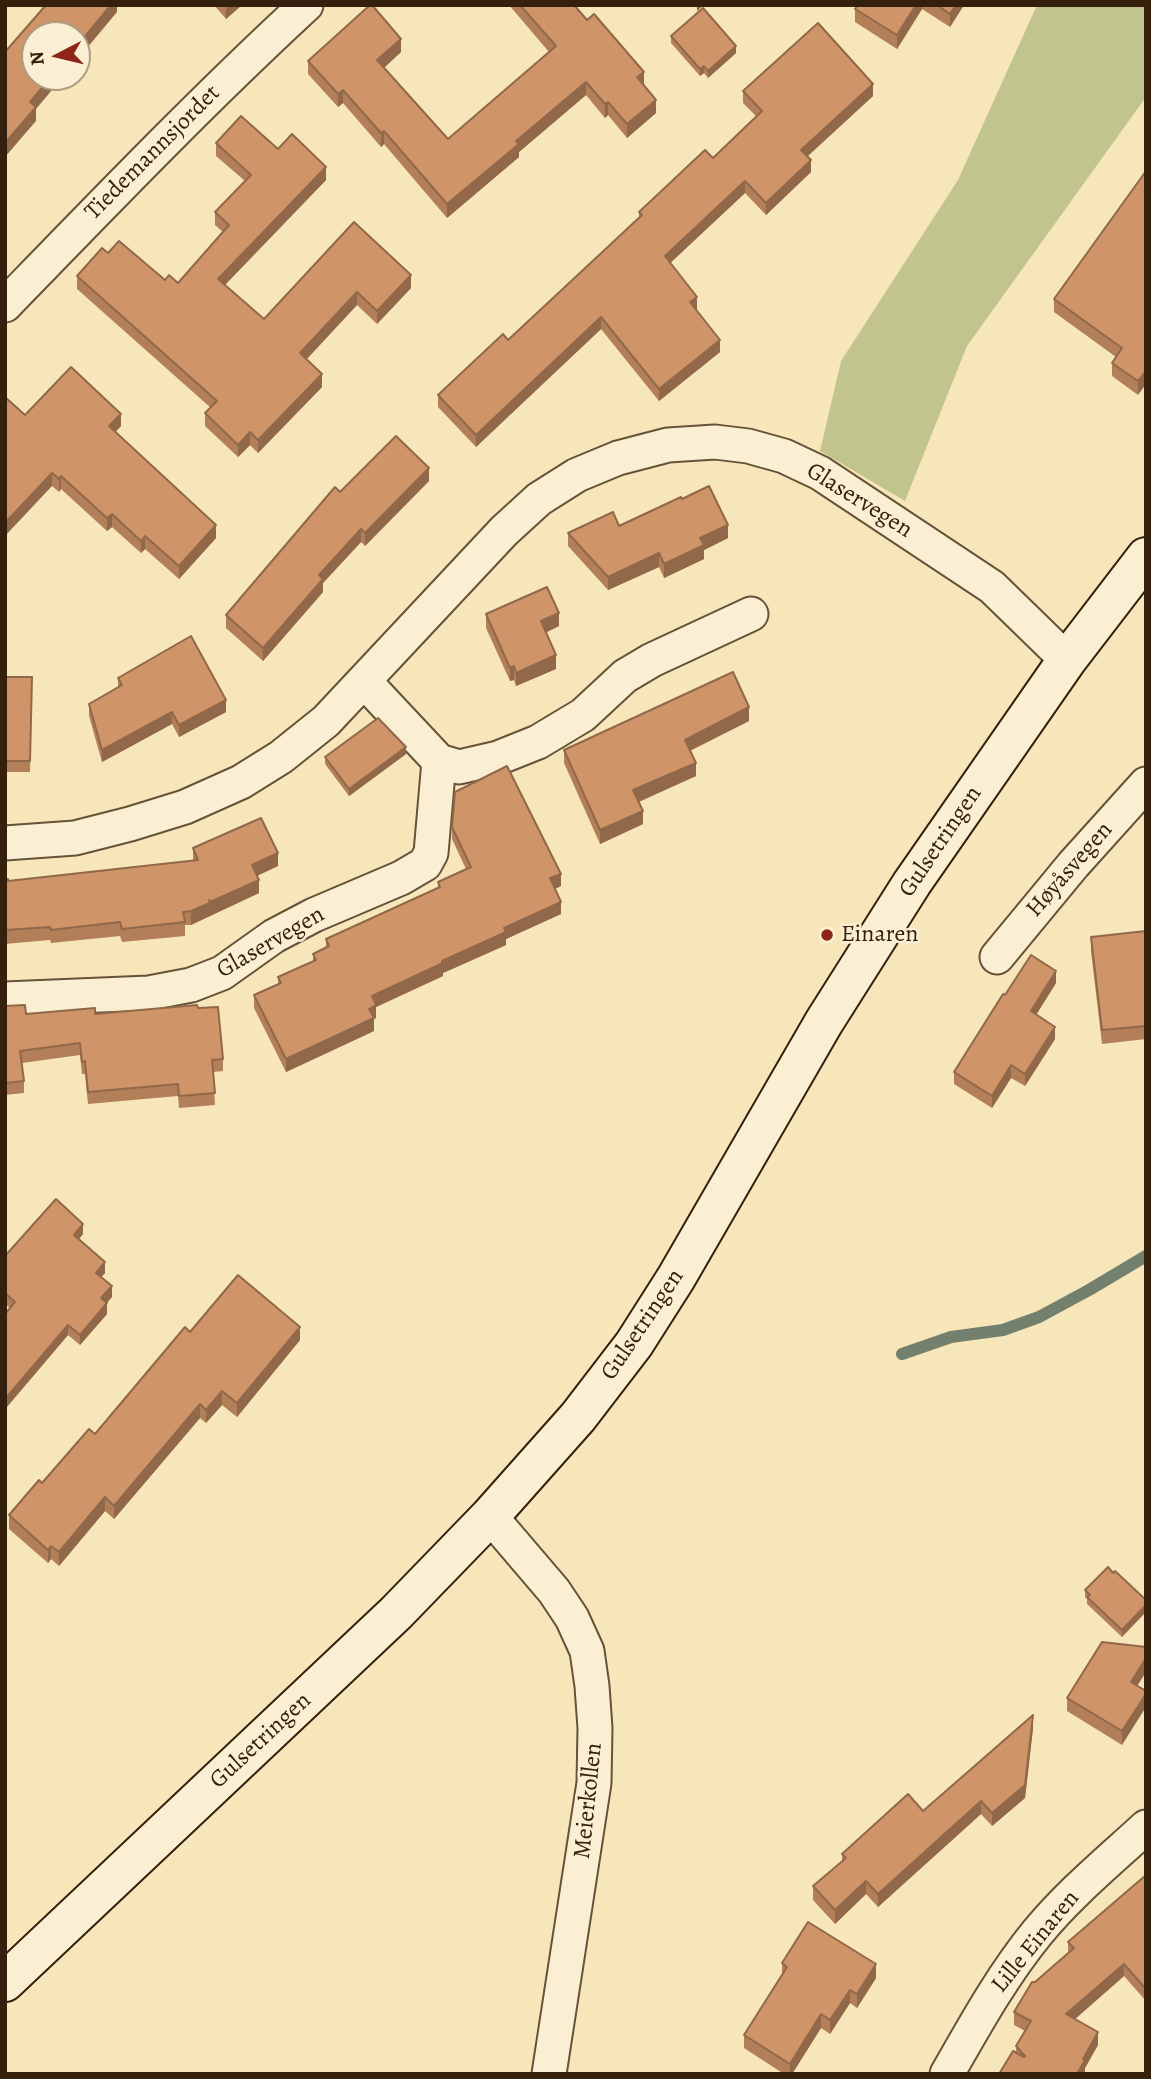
<!DOCTYPE html>
<html>
<head>
<meta charset="utf-8">
<style>
  body { margin:0 }
  #map { position:relative; width:1151px; height:2079px; overflow:hidden; background:#f8e6bb; font-family:Alegreya,serif }
  canvas { display:block }
  .frame { position:absolute; inset:0; border:7px solid #34200c; pointer-events:none }
  .north { position:absolute; left:21px; top:21px; width:70px; height:70px; box-sizing:border-box; background:#faefd3; border:2px solid #ab9c83; border-radius:50%; rotate:263deg; font-size:19px; font-weight:700; line-height:28px; text-align:center; color:#34200c }
  .north::after { content:''; display:block; margin:auto; width:24px; height:32px; background:#8f2418; clip-path:polygon(50% 0,100% 100%,50% 72%,0 100%) }
</style>
</head>
<body>
<div id="map">
<canvas width="1151" height="2079"></canvas>
<div class="frame"></div>
<div class="north">N</div>
</div>
<script>
const context = document.querySelector('canvas').getContext('2d');
context.lineJoin = 'round';
function paint(path, color) { context.fillStyle = color; context.fill(path, 'evenodd'); }
function strokePath(path, color, width, dash) { context.strokeStyle = color; context.lineWidth = width; context.lineCap = dash ? 'butt' : 'round'; context.setLineDash(dash || []); context.stroke(path); }
function label(font, color, halo, rows, align = 'center') {
  context.font = font + ' Alegreya,serif'; context.lineWidth = 5; context.setLineDash([]); context.textBaseline = 'middle'; context.strokeStyle = halo; context.fillStyle = color; for (const [text, x, y, turn = 0] of rows) {
    context.save(); context.translate(x, y); context.rotate((+turn || 0) * Math.PI / 180); context.textAlign = isNaN(turn) ? turn : align; if (halo) context.strokeText(text, 0, 0); context.fillText(text, 0, 0); context.restore();
  }
}
const green = new Path2D(`
  M 1037,5 L 1146,5 L 1146,97 L 967,346 L 905,501 L 820,451 L 841,361 L 958,180 Z`);
const stream = new Path2D(`
  M 902,1354 L 951,1337 L 1003,1330 L 1039,1317 L 1089,1290 L 1146,1256`);
const street = new Path2D(`
  M 5,305 C 104,203 201,102 306,5
  M 364,681 L 439,761
  M 5,843 L 75,838 L 130,824 L 185,807 L 241,782 L 281,757 L 326,721 L 504,531 L 539,499 L 577,475 L 618,458 L 668,445 L 715,442 L 748,446 L 784,456 L 820,473 L 992,587 L 1067,660
  M 997,957 L 1073,865 L 1146,784
  M 5,999 L 149,993 L 191,985 L 222,973 L 274,936 L 314,915 L 401,878 L 425,864 L 431,853 L 439,761 L 459,767 L 498,758 L 538,742 L 583,715 L 625,676 L 652,660 L 751,614
  M 490,1516 L 554,1591 L 572,1618 L 587,1651 L 592,1686 L 595,1728 L 594,1783 L 549,2074
  M 947,2074 C 975,2025 1002,1976 1037,1933 C 1069,1894 1109,1861 1146,1827`);
const secondary = new Path2D(`
  M 5,1982 L 396,1613 L 490,1516 L 578,1417 L 634,1344 L 676,1278 L 824,1022 L 912,883 L 1067,660 L 1146,557`);
const wall = new Path2D(`
  M 214,5 L 242,5 L 226,19 Z
  M 509,5 L 574,5 L 644,85 L 656,113 L 627,138 L 608,115 L 605,118 L 586,95 L 519,152 L 519,157 L 447,218 L 384,144 L 381,147 L 343,103 L 338,107 L 308,74 L 308,61 L 401,52 L 384,68 L 448,139 L 549,52 Z
  M 858,5 L 964,5 L 950,27 L 922,9 L 897,49 L 855,22 L 855,9 Z
  M 671,36 L 736,53 L 708,78 L 704,73 L 700,76 L 671,43 Z
  M 743,91 L 873,96 L 808,156 L 811,172 L 766,215 L 745,193 L 670,263 L 697,309 L 696,310 L 720,352 L 659,401 L 601,329 L 476,447 L 438,407 L 438,395 L 508,340 L 639,217 L 639,212 L 713,158 L 756,116 L 743,103 Z
  M 216,143 L 278,149 L 326,180 L 225,285 L 264,319 L 354,222 L 411,288 L 377,324 L 357,305 L 307,359 L 322,387 L 258,453 L 250,445 L 238,457 L 205,426 L 205,413 L 211,408 L 77,289 L 77,276 L 108,253 L 165,280 L 178,283 L 223,232 L 215,225 L 215,212 L 245,181 L 216,156 Z
  M 1146,171 L 1138,395 L 1112,376 L 1112,363 L 1116,357 L 1054,312 L 1054,299 Z
  M 25,415 L 121,426 L 115,432 L 216,538 L 179,579 L 145,549 L 141,553 L 112,527 L 107,531 L 61,489 L 59,492 L 52,486 Z
  M 429,481 L 365,546 L 361,542 L 323,583 L 323,592 L 263,661 L 226,628 L 226,615 L 340,492 Z
  M 682,499 L 728,538 L 704,550 L 704,559 L 664,578 L 659,567 L 608,590 L 568,546 L 568,533 L 619,526 Z
  M 486,614 L 559,626 L 546,632 L 556,669 L 516,686 L 514,680 L 510,681 L 486,628 Z
  M 5,677 L 32,677 L 30,772 L 5,772 Z
  M 118,678 L 226,712 L 179,737 L 172,724 L 102,762 L 89,716 L 89,704 L 118,688 Z
  M 749,721 L 690,751 L 696,776 L 639,802 L 643,824 L 600,844 L 564,763 L 564,750 Z
  M 406,754 L 349,796 L 325,764 L 325,757 Z
  M 452,827 L 561,886 L 555,889 L 561,914 L 506,939 L 506,945 L 443,973 L 443,976 L 376,1007 L 376,1018 L 374,1019 L 374,1031 L 286,1072 L 254,1008 L 254,995 L 278,984 L 278,977 L 313,962 L 313,954 L 326,948 L 326,939 L 438,888 L 438,882 L 466,869 L 452,839 Z
  M 193,848 L 278,866 L 257,876 L 259,893 L 210,916 L 210,914 L 210,916 L 191,925 L 185,925 L 185,936 L 122,942 L 120,936 L 51,943 L 50,940 L 5,944 L 5,879 L 8,881 L 193,861 Z
  M 1146,931 L 1146,1039 L 1102,1044 L 1091,951 L 1091,937 Z
  M 1056,983 L 1036,1015 L 1055,1039 L 1025,1086 L 1011,1078 L 992,1108 L 954,1084 L 954,1072 L 1005,995 Z
  M 5,1006 L 26,1014 L 95,1014 L 198,1008 L 223,1059 L 223,1071 L 213,1072 L 215,1105 L 179,1108 L 178,1096 L 88,1104 L 85,1074 L 82,1074 L 80,1055 L 22,1063 L 24,1081 L 24,1093 L 5,1095 Z
  M 83,1234 L 79,1239 L 105,1273 L 101,1277 L 112,1297 L 107,1303 L 107,1314 L 80,1345 L 68,1335 L 6,1408 L 5,1314 L 10,1308 L 5,1304 L 5,1256 Z
  M 190,1332 L 300,1340 L 237,1417 L 222,1405 L 206,1423 L 200,1418 L 114,1519 L 105,1511 L 59,1566 L 51,1559 L 48,1563 L 9,1529 L 9,1515 L 95,1434 Z
  M 1113,1573 L 1146,1600 L 1122,1637 L 1087,1604 L 1087,1599 L 1085,1597 L 1085,1590 Z
  M 1137,1686 L 1122,1745 L 1067,1711 L 1067,1698 Z
  M 1033,1728 L 1025,1798 L 992,1826 L 981,1814 L 878,1907 L 866,1894 L 835,1924 L 813,1900 L 813,1886 L 842,1861 L 842,1854 L 923,1811 Z
  M 1146,1875 L 1145,2000 L 1124,1976 L 1075,2019 L 1098,2045 L 1085,2068 L 1085,2074 L 999,2074 L 1016,2053 L 1016,2046 L 1025,2031 L 1014,2025 L 1014,2012 L 1035,1982 L 1068,1953 L 1068,1942 Z
  M 782,1963 L 876,1978 L 857,2008 L 850,2003 L 830,2034 L 821,2028 L 792,2074 L 784,2074 L 744,2048 L 744,2035 L 782,1975 Z`);
const shadedWall = new Path2D(`
  M 111,5 L 117,5 L 117,12 L 77,60 L 77,46 Z
  M 229,5 L 242,5 L 226,19 L 226,8 Z
  M 697,5 L 704,5 L 697,11 Z
  M 916,5 L 922,5 L 922,9 L 897,49 L 897,35 Z
  M 956,5 L 964,5 L 950,27 L 950,14 Z
  M 401,39 L 401,52 L 377,74 L 377,60 Z
  M 736,46 L 736,53 L 708,78 L 708,71 Z
  M 704,66 L 704,73 L 700,76 L 700,69 Z
  M 644,72 L 644,85 L 637,77 Z
  M 51,77 L 63,77 L 36,109 L 36,121 L 5,157 L 5,143 L 30,102 Z
  M 586,82 L 586,95 L 519,152 L 519,157 L 447,218 L 447,204 L 516,141 Z
  M 873,84 L 873,96 L 801,162 L 801,150 Z
  M 343,90 L 343,103 L 338,107 L 338,94 Z
  M 656,100 L 656,113 L 627,138 L 627,124 Z
  M 608,102 L 608,115 L 605,118 L 605,104 Z
  M 384,131 L 384,144 L 381,147 L 381,133 Z
  M 811,160 L 811,172 L 766,215 L 766,203 Z
  M 326,167 L 326,180 L 218,292 L 218,279 Z
  M 745,181 L 745,193 L 665,268 L 665,256 Z
  M 411,275 L 411,288 L 377,324 L 377,311 Z
  M 357,292 L 357,305 L 300,366 L 300,353 Z
  M 697,297 L 697,309 L 690,314 L 690,302 Z
  M 601,317 L 601,329 L 476,447 L 476,435 Z
  M 720,340 L 720,352 L 659,401 L 659,389 Z
  M 1146,371 L 1146,384 L 1138,395 L 1138,381 Z
  M 322,374 L 322,387 L 258,453 L 258,440 Z
  M 121,414 L 121,426 L 109,439 L 109,426 Z
  M 250,432 L 250,445 L 238,457 L 238,445 Z
  M 429,468 L 429,481 L 365,546 L 365,533 Z
  M 52,473 L 52,486 L 5,536 L 5,523 Z
  M 61,476 L 61,489 L 59,492 L 59,479 Z
  M 112,514 L 112,527 L 107,531 L 107,518 Z
  M 216,525 L 216,538 L 179,579 L 179,566 Z
  M 728,525 L 728,538 L 704,550 L 704,559 L 664,578 L 664,564 L 700,538 Z
  M 361,529 L 361,542 L 323,583 L 323,592 L 263,661 L 263,648 L 319,575 Z
  M 145,536 L 145,549 L 141,553 L 141,541 Z
  M 659,553 L 659,567 L 608,590 L 608,577 Z
  M 559,613 L 559,626 L 541,635 L 541,621 Z
  M 556,655 L 556,669 L 516,686 L 516,673 Z
  M 514,666 L 514,680 L 510,681 L 510,668 Z
  M 226,700 L 226,712 L 179,737 L 179,725 Z
  M 749,707 L 749,721 L 685,753 L 685,740 Z
  M 172,712 L 172,724 L 102,762 L 102,750 Z
  M 406,747 L 406,754 L 349,796 L 349,789 Z
  M 696,763 L 696,776 L 633,804 L 633,790 Z
  M 643,811 L 643,824 L 600,844 L 600,830 Z
  M 278,853 L 278,866 L 252,878 L 252,865 Z
  M 561,874 L 561,886 L 550,891 L 550,878 Z
  M 259,880 L 259,893 L 210,916 L 210,902 Z
  M 561,902 L 561,914 L 506,939 L 506,945 L 443,973 L 443,976 L 376,1007 L 376,1018 L 374,1019 L 374,1031 L 286,1072 L 286,1059 L 369,1009 L 372,996 L 442,961 L 504,928 Z
  M 210,903 L 210,916 L 191,925 L 191,911 Z
  M 1056,971 L 1056,983 L 1031,1023 L 1031,1011 Z
  M 1055,1027 L 1055,1039 L 1025,1086 L 1025,1074 Z
  M 1011,1065 L 1011,1078 L 992,1108 L 992,1096 Z
  M 83,1224 L 83,1234 L 74,1245 L 74,1235 Z
  M 105,1262 L 105,1273 L 96,1283 L 96,1273 Z
  M 112,1286 L 112,1297 L 101,1309 L 101,1298 Z
  M 107,1303 L 107,1314 L 80,1345 L 80,1335 Z
  M 68,1325 L 68,1335 L 6,1408 L 6,1398 Z
  M 300,1327 L 300,1340 L 237,1417 L 237,1403 Z
  M 222,1391 L 222,1405 L 206,1423 L 206,1410 Z
  M 200,1404 L 200,1418 L 114,1519 L 114,1506 Z
  M 105,1497 L 105,1511 L 59,1566 L 59,1552 Z
  M 51,1546 L 51,1559 L 48,1563 L 48,1550 Z
  M 1146,1605 L 1146,1612 L 1122,1637 L 1122,1630 Z
  M 1146,1658 L 1146,1672 L 1131,1696 L 1131,1682 Z
  M 1146,1694 L 1146,1707 L 1122,1745 L 1122,1731 Z
  M 1033,1715 L 1033,1728 L 1025,1798 L 992,1826 L 992,1813 Z
  M 981,1801 L 981,1814 L 878,1907 L 878,1894 Z
  M 866,1881 L 866,1894 L 835,1924 L 835,1910 Z
  M 876,1964 L 876,1978 L 857,2008 L 857,1994 Z
  M 1124,1964 L 1124,1976 L 1066,2027 L 1066,2014 Z
  M 850,1990 L 850,2003 L 830,2034 L 830,2020 Z
  M 821,2014 L 821,2028 L 792,2074 L 790,2074 L 790,2064 Z
  M 1098,2032 L 1098,2045 L 1085,2068 L 1085,2073 L 1077,2074 L 1083,2059 Z`);
const building = new Path2D(`
  M 46,5 L 111,5 L 77,46 L 77,35 L 35,35 L 35,77 L 51,77 L 30,102 L 36,107 L 5,143 L 5,52 Z
  M 370,5 L 372,5 L 401,39 L 377,60 L 448,139 L 556,46 L 520,5 L 574,5 L 587,20 L 594,14 L 644,72 L 637,77 L 656,100 L 627,124 L 608,102 L 605,104 L 586,82 L 516,141 L 519,144 L 447,204 L 384,131 L 381,133 L 343,90 L 338,94 L 308,61 Z
  M 858,5 L 916,5 L 897,35 L 855,9 Z
  M 937,5 L 956,5 L 950,14 Z
  M 703,8 L 736,46 L 708,71 L 704,66 L 700,69 L 671,36 Z
  M 818,23 L 873,84 L 801,150 L 811,160 L 766,203 L 745,181 L 665,256 L 697,297 L 690,302 L 720,340 L 659,389 L 601,317 L 476,435 L 438,395 L 503,334 L 508,340 L 642,215 L 639,212 L 705,150 L 713,158 L 762,111 L 743,91 Z
  M 241,116 L 278,149 L 292,134 L 326,167 L 218,279 L 264,319 L 354,222 L 411,275 L 377,311 L 357,292 L 300,353 L 322,374 L 258,440 L 250,432 L 238,445 L 205,413 L 217,401 L 77,276 L 102,248 L 108,253 L 119,241 L 165,280 L 169,275 L 178,283 L 229,225 L 215,212 L 251,175 L 216,143 Z
  M 1146,171 L 1146,371 L 1138,381 L 1112,363 L 1122,348 L 1054,299 Z
  M 71,367 L 121,414 L 109,426 L 216,525 L 179,566 L 145,536 L 141,541 L 112,514 L 107,518 L 61,476 L 59,479 L 52,473 L 5,523 L 5,397 L 25,415 Z
  M 396,436 L 429,468 L 365,533 L 361,529 L 319,575 L 323,579 L 263,648 L 226,615 L 335,487 L 340,492 Z
  M 709,486 L 728,525 L 700,538 L 704,545 L 664,564 L 659,553 L 608,577 L 568,533 L 613,512 L 619,526 L 681,497 L 682,499 Z
  M 547,587 L 559,613 L 541,621 L 556,655 L 516,673 L 514,666 L 510,668 L 486,614 Z
  M 191,636 L 226,700 L 179,725 L 172,712 L 102,750 L 89,704 L 122,685 L 118,678 Z
  M 733,672 L 749,707 L 685,740 L 696,763 L 633,790 L 643,811 L 600,830 L 564,750 Z
  M 5,677 L 32,677 L 30,761 L 5,761 Z
  M 378,718 L 406,747 L 349,789 L 325,757 Z
  M 507,766 L 561,874 L 550,878 L 561,902 L 504,928 L 506,932 L 442,961 L 443,963 L 372,996 L 376,1005 L 369,1009 L 374,1018 L 286,1059 L 254,995 L 281,983 L 278,977 L 316,960 L 313,954 L 329,946 L 326,939 L 440,887 L 438,882 L 471,867 L 452,827 L 455,792 Z
  M 261,818 L 278,853 L 252,865 L 259,880 L 210,902 L 209,900 L 210,903 L 191,911 L 183,912 L 185,922 L 122,929 L 120,922 L 51,930 L 50,927 L 5,930 L 5,879 L 8,879 L 8,881 L 198,860 L 193,848 Z
  M 1146,931 L 1146,1026 L 1102,1030 L 1091,937 Z
  M 1031,955 L 1056,971 L 1031,1011 L 1055,1027 L 1025,1074 L 1011,1065 L 992,1096 L 954,1072 L 1003,994 L 1005,995 Z
  M 25,1005 L 26,1014 L 95,1008 L 95,1014 L 197,1005 L 198,1008 L 218,1007 L 223,1059 L 212,1060 L 215,1093 L 179,1096 L 178,1084 L 88,1092 L 85,1061 L 82,1062 L 80,1043 L 20,1051 L 24,1081 L 5,1083 L 5,1006 Z
  M 56,1199 L 83,1224 L 74,1235 L 105,1262 L 96,1273 L 112,1286 L 101,1298 L 107,1303 L 80,1335 L 68,1325 L 6,1398 L 5,1314 L 15,1302 L 5,1293 L 5,1256 Z
  M 238,1275 L 300,1327 L 237,1403 L 222,1391 L 206,1410 L 200,1404 L 114,1506 L 105,1497 L 59,1552 L 51,1546 L 48,1550 L 9,1515 L 39,1480 L 42,1483 L 89,1429 L 95,1434 L 185,1327 L 190,1332 Z
  M 1108,1567 L 1113,1573 L 1115,1571 L 1146,1600 L 1146,1605 L 1122,1630 L 1087,1597 L 1090,1595 L 1085,1590 Z
  M 1102,1642 L 1146,1647 L 1146,1658 L 1131,1682 L 1146,1691 L 1146,1694 L 1122,1731 L 1067,1698 Z
  M 1033,1715 L 1025,1785 L 992,1813 L 981,1801 L 878,1894 L 866,1881 L 835,1910 L 813,1886 L 846,1858 L 842,1854 L 908,1794 L 923,1811 Z
  M 1146,1875 L 1146,1987 L 1145,1988 L 1124,1964 L 1066,2014 L 1098,2032 L 1083,2059 L 1085,2060 L 1077,2074 L 999,2074 L 1013,2051 L 1024,2057 L 1025,2056 L 1016,2046 L 1031,2021 L 1014,2012 L 1032,1982 L 1035,1982 L 1074,1948 L 1068,1942 Z
  M 808,1922 L 876,1964 L 857,1994 L 850,1990 L 830,2020 L 821,2014 L 790,2064 L 744,2035 L 787,1967 L 782,1963 Z`);
const markers = [
  [827,935,7,"#8f2418"]
];
const streetNames = [
  ["Tiedemannsjordet",153,153,-45],
  ["Glaservegen",859,501,32],
  ["Gulsetringen",941,842,-56],
  ["Høyåsvegen",1070,870,-49],
  ["Glaservegen",271,943,-30],
  ["Gulsetringen",643,1325,-56],
  ["Gulsetringen",261,1741,-43],
  ["Meierkollen",589,1801,-84],
  ["Lille Einaren",1036,1942,-51]
];
const poiNames = [
  ["Einaren",841,935]
];
paint(green, '#c2c48d');
strokePath(stream, '#73806d', 12);
strokePath(street, '#655238', 37);
strokePath(secondary, '#34200c', 42);
strokePath(street, '#faefd3', 33);
strokePath(secondary, '#faefd3', 38);
paint(wall, '#b27f59');
paint(shadedWall, '#916849');
paint(building, '#cf9468');
strokePath(building, '#916849', 2);
for (const [x, y, r, color] of markers) { const dot = new Path2D(); dot.arc(x, y, r, 0, 2 * Math.PI); context.fillStyle = color; context.fill(dot); strokePath(dot, '#faefd3', 2.5); }
label('24px', '#34200c', '#faefd3', streetNames);
label('24px', '#34200c', '#faefd3', poiNames, 'left');
</script>
</body>
</html>
